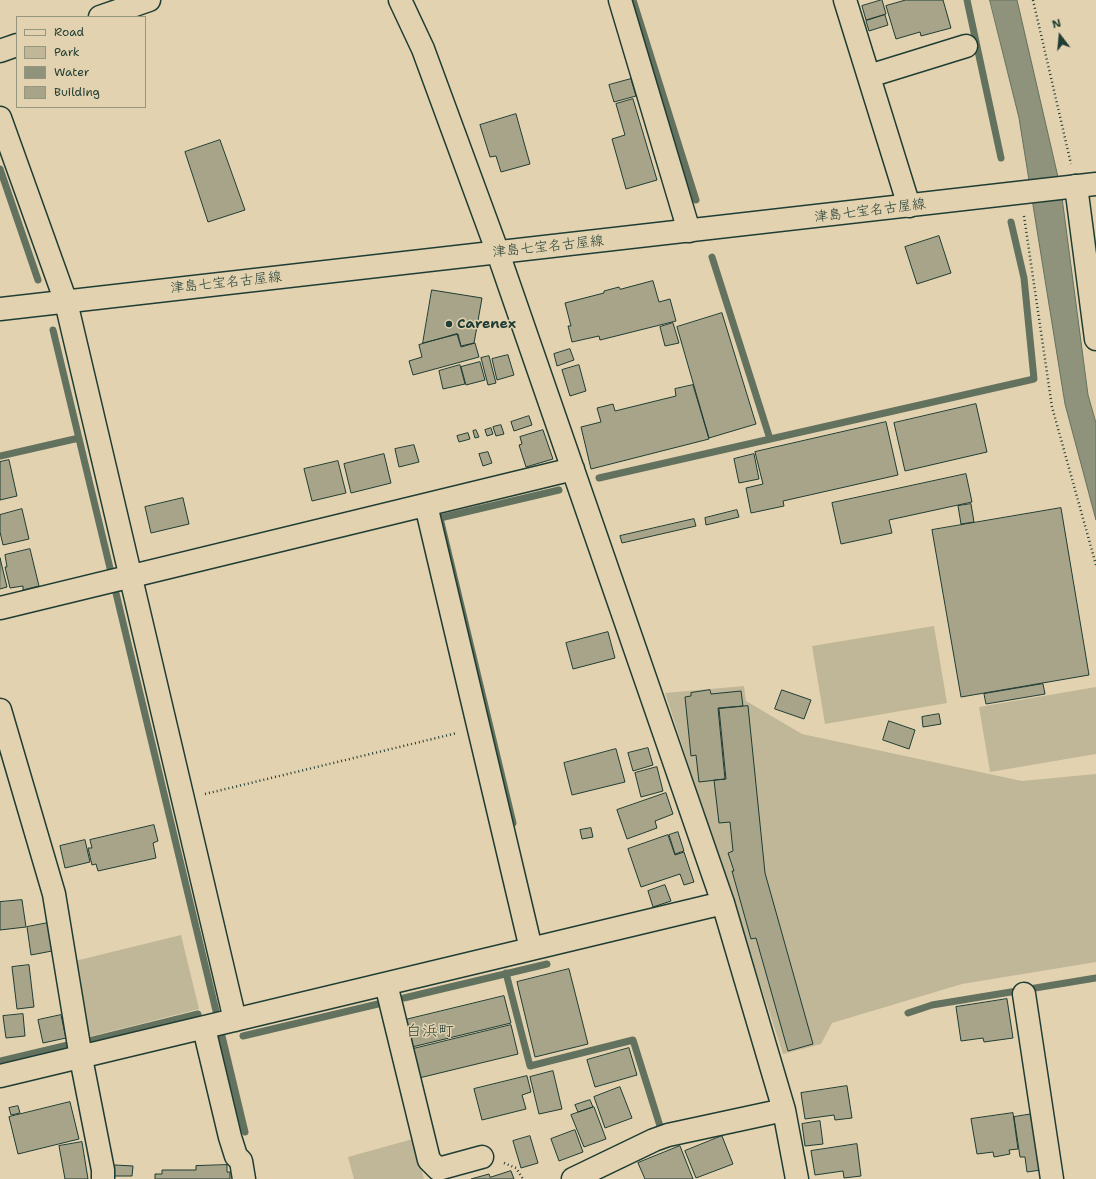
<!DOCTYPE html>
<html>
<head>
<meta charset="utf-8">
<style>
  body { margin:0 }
  #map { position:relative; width:1096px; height:1179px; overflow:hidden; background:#e3d2af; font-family:"Shantell Sans",sans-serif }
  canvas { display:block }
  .legend { position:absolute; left:16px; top:16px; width:130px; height:92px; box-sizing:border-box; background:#e3d2af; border:1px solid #95967e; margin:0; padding:5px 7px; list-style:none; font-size:12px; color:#1f3d34 }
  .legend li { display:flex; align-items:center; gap:8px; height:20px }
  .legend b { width:20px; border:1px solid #95967e }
  .north { position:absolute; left:1040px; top:16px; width:40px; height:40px; -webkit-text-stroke:3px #e3d2af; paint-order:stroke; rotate:344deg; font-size:11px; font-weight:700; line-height:16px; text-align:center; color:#1f3d34 }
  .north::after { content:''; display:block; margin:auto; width:14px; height:18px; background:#1f3d34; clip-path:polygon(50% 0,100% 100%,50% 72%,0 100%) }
</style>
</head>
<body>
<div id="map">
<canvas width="1096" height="1179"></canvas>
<ul class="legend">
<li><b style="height:5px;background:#e3d2af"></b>Road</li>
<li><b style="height:11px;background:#bfb798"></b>Park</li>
<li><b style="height:11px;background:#90937b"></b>Water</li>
<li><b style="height:11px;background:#a7a489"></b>Building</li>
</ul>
<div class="north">N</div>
</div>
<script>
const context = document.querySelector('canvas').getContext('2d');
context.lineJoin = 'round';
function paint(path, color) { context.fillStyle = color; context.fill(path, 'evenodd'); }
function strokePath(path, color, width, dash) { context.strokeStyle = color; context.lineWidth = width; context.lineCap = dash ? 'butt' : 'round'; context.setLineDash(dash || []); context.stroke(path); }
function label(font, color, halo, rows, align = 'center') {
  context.font = font + ' "Shantell Sans","Klee One",sans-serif'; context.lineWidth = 3; context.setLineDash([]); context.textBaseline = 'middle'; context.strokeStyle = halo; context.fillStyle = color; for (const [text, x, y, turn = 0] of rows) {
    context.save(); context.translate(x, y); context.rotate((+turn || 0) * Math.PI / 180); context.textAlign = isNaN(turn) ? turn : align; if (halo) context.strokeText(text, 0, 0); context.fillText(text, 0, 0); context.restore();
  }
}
const green = new Path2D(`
  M 934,626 L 947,703 L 825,724 L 812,646 Z
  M 744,686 L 746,701 L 802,734 L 1022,781 L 1096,774 L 1096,962 L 962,984 L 832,1023 L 821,1044 L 783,1054 L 665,693 Z
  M 1096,687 L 1096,754 L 990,772 L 979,707 Z
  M 181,935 L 199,1009 L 84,1038 L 71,962 Z
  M 413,1139 L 424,1179 L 354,1179 L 348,1157 Z`);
const water = new Path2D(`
  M 990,0 L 1017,0 L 1061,190 L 1088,395 L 1096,423 L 1096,520 L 1065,404 L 1019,118 Z`);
const stream = new Path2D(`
  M 633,0 L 696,200
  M 967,0 L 1001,158
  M 0,169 L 38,280
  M 712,257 L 770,439
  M 53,330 L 245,1132
  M 0,456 L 79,438
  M 599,478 L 1034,379 L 1024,278 L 1011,222
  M 513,823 L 440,518 L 559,490
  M 506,973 L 530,1066 L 633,1040 L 660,1126
  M 404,998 L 547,964
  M 908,1013 L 932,1005 L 1096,978
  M 243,1036 L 378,1004
  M 89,1041 L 198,1014
  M 0,1061 L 68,1045`);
const building = new Path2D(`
  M 882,0 L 886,14 L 866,20 L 862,6 Z
  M 906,0 L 943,0 L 951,28 L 921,36 L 920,32 L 896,39 L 886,6 Z
  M 885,15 L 888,25 L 869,31 L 866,21 Z
  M 631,79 L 636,96 L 614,102 L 609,85 Z
  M 633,99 L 657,180 L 626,189 L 612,139 L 625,135 L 616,104 Z
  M 516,114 L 530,164 L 501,172 L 496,156 L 490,157 L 480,125 Z
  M 220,140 L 245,210 L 208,222 L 185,152 Z
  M 939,236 L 951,273 L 917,284 L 905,247 Z
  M 653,281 L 659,302 L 670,299 L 676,321 L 600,340 L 599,336 L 572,342 L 568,326 L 571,326 L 565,303 L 604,293 L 604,291 L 619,287 L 620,289 Z
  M 432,290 L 482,298 L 474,343 L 461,346 L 458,334 L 423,343 Z
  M 722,313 L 756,424 L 709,438 L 677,327 Z
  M 673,323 L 679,343 L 665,346 L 660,327 Z
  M 457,334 L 461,347 L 475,343 L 479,357 L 413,375 L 409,361 L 422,357 L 419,345 Z
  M 570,349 L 574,360 L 557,366 L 554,354 Z
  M 508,355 L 514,375 L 497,380 L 492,359 Z
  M 489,356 L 496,383 L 488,385 L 481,358 Z
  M 480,362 L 485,380 L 466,385 L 461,367 Z
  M 460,365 L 465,384 L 443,389 L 439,371 Z
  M 579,365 L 586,391 L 570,396 L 562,370 Z
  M 693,385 L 709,439 L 591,469 L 581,427 L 601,422 L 597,408 L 613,404 L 615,411 L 676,396 L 675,389 Z
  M 976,404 L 987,452 L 905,471 L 894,423 Z
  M 529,416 L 532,425 L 514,431 L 511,422 Z
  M 886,422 L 898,475 L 783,501 L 784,506 L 751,513 L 746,488 L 763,484 L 755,452 Z
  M 501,425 L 504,434 L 496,436 L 493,427 Z
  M 491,428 L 493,434 L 487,436 L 485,430 Z
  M 476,430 L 479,437 L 475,438 L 473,431 Z
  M 543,430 L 553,459 L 526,467 L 519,445 L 522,444 L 520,437 Z
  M 468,433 L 470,439 L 459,442 L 457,436 Z
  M 414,445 L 419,462 L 399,467 L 395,449 Z
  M 488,452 L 492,463 L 483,466 L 479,454 Z
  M 384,454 L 391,483 L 351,493 L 344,464 Z
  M 754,454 L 759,479 L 739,483 L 734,459 Z
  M 9,460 L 17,496 L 0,500 L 0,462 Z
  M 338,461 L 346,493 L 312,501 L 304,469 Z
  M 966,474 L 972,502 L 889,520 L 892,533 L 841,544 L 832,503 Z
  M 183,498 L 189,524 L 151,533 L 145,507 Z
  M 971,504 L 974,522 L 961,524 L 958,506 Z
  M 1061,508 L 1089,675 L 961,697 L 932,530 Z
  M 22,509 L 29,539 L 3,545 L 0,532 L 0,515 Z
  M 737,510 L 739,517 L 706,525 L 705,518 Z
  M 694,519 L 696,526 L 622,543 L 620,536 Z
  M 30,549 L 39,586 L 23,590 L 23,586 L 10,588 L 5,567 L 7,567 L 5,555 Z
  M 0,558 L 7,587 L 0,589 Z
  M 608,632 L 615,658 L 573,669 L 566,643 Z
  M 1043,684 L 1045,694 L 986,704 L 984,694 Z
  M 710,690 L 711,694 L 741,691 L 743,706 L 718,708 L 725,779 L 699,782 L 696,755 L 691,756 L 685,697 L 691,696 L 691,693 Z
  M 782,690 L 811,700 L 804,719 L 775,709 Z
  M 748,706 L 765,873 L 813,1044 L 788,1051 L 756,938 L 751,939 L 732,871 L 734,871 L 728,853 L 733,851 L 730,822 L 719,823 L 714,780 L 726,779 L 719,709 Z
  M 939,714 L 941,724 L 923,727 L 922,717 Z
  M 889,721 L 915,730 L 909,749 L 883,740 Z
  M 648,748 L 653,765 L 633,771 L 628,753 Z
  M 616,749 L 625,782 L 572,795 L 564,763 Z
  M 657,767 L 663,791 L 641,797 L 635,773 Z
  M 666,793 L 673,814 L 655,821 L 657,828 L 627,839 L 617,810 Z
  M 154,825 L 158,841 L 153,843 L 156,858 L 98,871 L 96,864 L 92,865 L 88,848 L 92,848 L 90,840 Z
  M 591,828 L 593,837 L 582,839 L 580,830 Z
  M 678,832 L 684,851 L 675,854 L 669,835 Z
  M 668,835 L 675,855 L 684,852 L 694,882 L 684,885 L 680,874 L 641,887 L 628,849 Z
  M 85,840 L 90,862 L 65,868 L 60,846 Z
  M 665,885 L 671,901 L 653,907 L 648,891 Z
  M 22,900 L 26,927 L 0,930 L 0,902 Z
  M 48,923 L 52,951 L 31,955 L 27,927 Z
  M 29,965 L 34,1007 L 17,1009 L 12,967 Z
  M 569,969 L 588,1044 L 535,1057 L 517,982 Z
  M 504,996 L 511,1023 L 412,1047 L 405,1020 Z
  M 1007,999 L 1013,1038 L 984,1042 L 983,1038 L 961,1041 L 956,1007 Z
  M 23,1014 L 25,1036 L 6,1038 L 3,1016 Z
  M 61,1015 L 66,1038 L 43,1043 L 38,1020 Z
  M 511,1025 L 518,1054 L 419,1078 L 413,1049 Z
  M 629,1048 L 637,1075 L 595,1087 L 587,1060 Z
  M 553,1071 L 562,1109 L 539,1114 L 530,1077 Z
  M 527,1076 L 531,1092 L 522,1095 L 526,1109 L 482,1120 L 474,1089 Z
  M 847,1086 L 852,1118 L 835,1120 L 834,1115 L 805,1119 L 801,1093 Z
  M 620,1087 L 632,1118 L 605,1128 L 594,1097 Z
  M 590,1100 L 593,1107 L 578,1112 L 575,1105 Z
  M 70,1102 L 79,1139 L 18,1154 L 9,1117 Z
  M 18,1106 L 20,1113 L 11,1115 L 9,1108 Z
  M 594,1107 L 606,1139 L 584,1147 L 571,1115 Z
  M 1013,1113 L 1018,1149 L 1009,1150 L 1010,1154 L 994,1157 L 993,1152 L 977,1154 L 971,1119 Z
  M 1033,1114 L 1041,1170 L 1027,1172 L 1025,1157 L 1020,1157 L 1014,1117 Z
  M 820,1121 L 823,1144 L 805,1146 L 802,1124 Z
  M 575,1130 L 583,1152 L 559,1161 L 551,1139 Z
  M 530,1136 L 538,1163 L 521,1168 L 513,1141 Z
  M 722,1136 L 733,1164 L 696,1178 L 685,1151 Z
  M 82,1142 L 88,1179 L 65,1179 L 59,1146 Z
  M 857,1144 L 861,1176 L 844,1178 L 843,1171 L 815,1175 L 811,1151 Z
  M 680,1146 L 693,1179 L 645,1179 L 638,1163 Z
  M 115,1165 L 133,1166 L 132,1176 L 115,1176 Z
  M 227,1165 L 227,1172 L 230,1172 L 230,1179 L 155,1179 L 155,1174 L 162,1174 L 162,1170 L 196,1170 L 196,1166 Z
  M 511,1171 L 514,1179 L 471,1179 L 489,1174 L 490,1177 Z`);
const path = new Path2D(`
  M 1033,0 L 1071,164
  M 1024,216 L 1052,407 L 1096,565
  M 205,794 L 457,733
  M 504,1163 L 516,1168 L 523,1179`);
const minor = new Path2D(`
  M 400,0 L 423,49 L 498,253 L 723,903 L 784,1110 L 797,1179
  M 620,0 L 689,231
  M 845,0 L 909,206
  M 100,17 L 149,0
  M 0,51 L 17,45
  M 869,76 L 966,46
  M 0,118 L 66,302 L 235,1020
  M 1076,186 L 1096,339
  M 426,505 L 531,949
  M 0,608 L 573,469
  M 0,710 L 54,894 L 81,1058 L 103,1170 L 103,1179
  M 386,984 L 429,1160 L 438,1169 L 482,1157
  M 1024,994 L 1052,1179
  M 204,1028 L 230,1137 L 236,1156 L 241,1161 L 244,1179
  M 0,1076 L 723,903
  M 573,1179 L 654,1140 L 668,1135 L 784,1110`);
const major = new Path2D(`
  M 0,309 L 1096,184`);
const markers = [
  [449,324,4,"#1f3d34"]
];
const streetNames = [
  ["津島七宝名古屋線",870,211,-7],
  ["津島七宝名古屋線",548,247,-6],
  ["津島七宝名古屋線",226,283,-6]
];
const poiNames = [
  ["Carenex",457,324]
];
const quarterNames = [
  ["白浜町",430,1032]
];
paint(green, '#bfb798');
paint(water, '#90937b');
strokePath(water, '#63715f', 1);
strokePath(stream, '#63715f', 7);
paint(building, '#a7a489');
strokePath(building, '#1f3d34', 1);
strokePath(minor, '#1f3d34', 25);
strokePath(major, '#1f3d34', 25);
strokePath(path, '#1f3d34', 2.5, [1, 3]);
strokePath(minor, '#e3d2af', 22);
strokePath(major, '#e3d2af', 22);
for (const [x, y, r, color] of markers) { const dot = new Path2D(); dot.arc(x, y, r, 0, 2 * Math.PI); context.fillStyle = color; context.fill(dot); strokePath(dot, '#e3d2af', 1.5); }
label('14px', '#1f3d34', '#e3d2af', streetNames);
label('bold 14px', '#1f3d34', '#e3d2af', poiNames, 'left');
label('16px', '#1f3d34', '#e3d2af', quarterNames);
</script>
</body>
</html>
